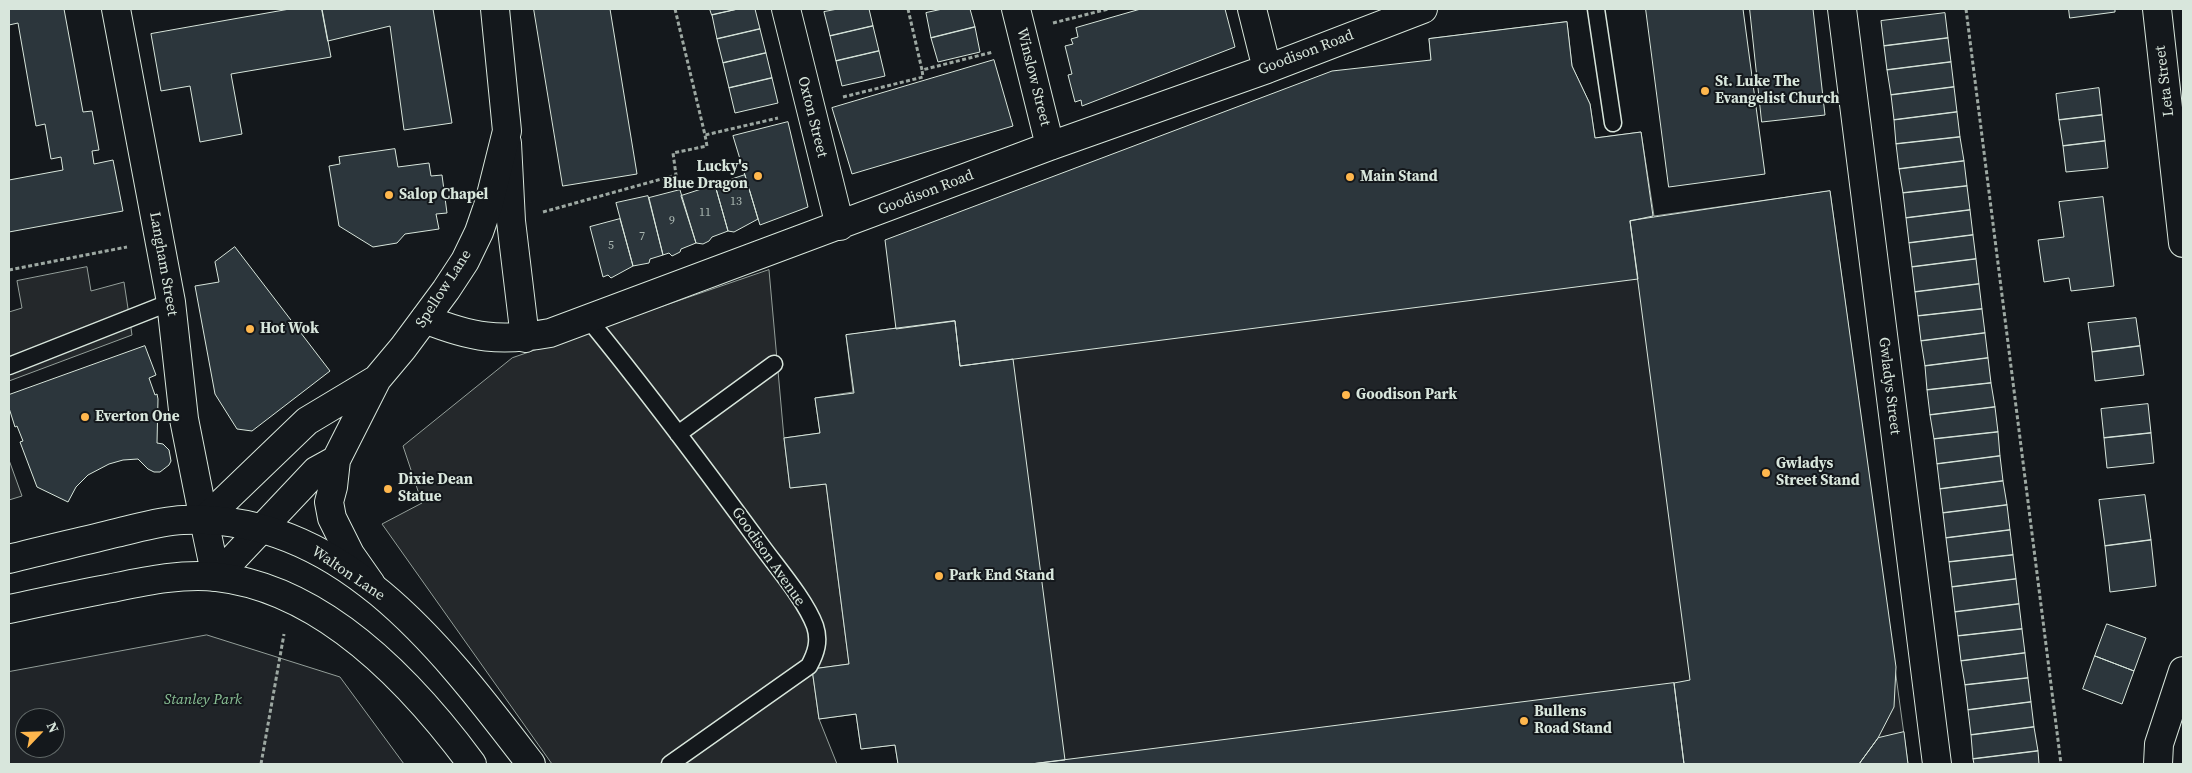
<!DOCTYPE html>
<html>
<head>
<meta charset="utf-8">
<style>
  body { margin:0 }
  #map { position:relative; width:2192px; height:773px; overflow:hidden; background:#14181c; font-family:"Source Serif 4",serif }
  canvas { display:block }
  .frame { position:absolute; inset:0; border:10px solid #d8e6dc; pointer-events:none }
  .north { position:absolute; left:15px; top:708px; width:50px; height:50px; box-sizing:border-box; background:#14181c; border:1px solid #626a69; border-radius:50%; rotate:66deg; font-size:14px; font-weight:700; line-height:20px; text-align:center; color:#d8e6dc }
  .north::after { content:''; display:block; margin:auto; width:18px; height:22px; background:#ffb74d; clip-path:polygon(50% 0,100% 100%,50% 72%,0 100%) }
</style>
</head>
<body>
<div id="map">
<canvas width="2192" height="773"></canvas>
<div class="frame"></div>
<div class="north">N</div>
</div>
<script>
const context = document.querySelector('canvas').getContext('2d');
context.lineJoin = 'round';
function paint(path, color) { context.fillStyle = color; context.fill(path, 'evenodd'); }
function strokePath(path, color, width, dash) { context.strokeStyle = color; context.lineWidth = width; context.lineCap = dash ? 'butt' : 'round'; context.setLineDash(dash || []); context.stroke(path); }
function label(font, color, halo, rows, align = 'center') {
  context.font = font + ' "Source Serif 4",serif'; context.lineWidth = 4; context.setLineDash([]); context.textBaseline = 'middle'; context.strokeStyle = halo; context.fillStyle = color; for (const [text, x, y, turn = 0] of rows) {
    context.save(); context.translate(x, y); context.rotate((+turn || 0) * Math.PI / 180); context.textAlign = isNaN(turn) ? turn : align; if (halo) context.strokeText(text, 0, 0); context.fillText(text, 0, 0); context.restore();
  }
}
const green = new Path2D(`
  M 1567,22 L 1572,66 L 1590,104 L 1595,138 L 1641,132 L 1654,216 L 1830,191 L 1908,764 L 898,764 L 895,745 L 861,749 L 856,714 L 819,719 L 812,669 L 849,663 L 826,484 L 790,488 L 784,438 L 820,433 L 815,398 L 853,392 L 846,335 L 896,328 L 1431,60 L 1429,39 Z
  M 207,635 L 340,677 L 404,764 L 9,764 L 9,672 ZM 25,718 L 55,718 L 55,748 L 25,748 Z`);
const parking = new Path2D(`
  M 87,267 L 91,291 L 124,282 L 132,335 L 9,381 L 9,312 L 22,308 L 17,281 Z
  M 769,270 L 784,438 L 790,488 L 826,484 L 849,664 L 812,669 L 819,719 L 837,764 L 552,764 L 382,524 L 422,503 L 403,446 L 512,358 Z
  M 9,460 L 22,496 L 9,500 Z`);
const building = new Path2D(`
  M 9,9 L 64,9 L 83,112 L 92,111 L 99,150 L 92,151 L 94,164 L 113,160 L 123,211 L 9,232 L 9,180 L 63,170 L 61,157 L 51,159 L 45,124 L 36,126 L 18,23 L 9,25 Z
  M 290,9 L 322,9 L 331,57 L 231,74 L 242,134 L 200,142 L 190,86 L 161,91 L 151,34 Z
  M 322,9 L 433,9 L 452,123 L 404,130 L 390,26 L 328,41 Z
  M 534,9 L 610,9 L 637,174 L 563,186 Z
  M 710,9 L 738,9 L 712,15 Z
  M 738,9 L 755,9 L 760,29 L 717,39 L 712,15 Z
  M 838,9 L 869,9 L 873,26 L 830,36 L 824,12 Z
  M 943,9 L 970,9 L 975,27 L 931,38 L 926,13 Z
  M 1141,9 L 1225,9 L 1235,47 L 1082,106 L 1081,100 L 1075,102 L 1068,75 L 1072,74 L 1065,46 L 1073,44 L 1071,39 L 1078,37 L 1076,28 Z
  M 1646,9 L 1743,9 L 1765,174 L 1669,187 Z
  M 1750,9 L 1813,9 L 1825,115 L 1762,122 Z
  M 2069,9 L 2115,9 L 2115,12 L 2070,18 Z
  M 1945,13 L 1948,38 L 1884,46 L 1881,21 Z
  M 1567,22 L 1572,66 L 1590,104 L 1595,138 L 1641,132 L 1653,216 L 1630,221 L 1638,279 L 960,366 L 955,321 L 896,329 L 885,240 L 1332,71 L 1431,60 L 1429,39 Z
  M 873,26 L 879,51 L 836,61 L 830,36 Z
  M 975,27 L 980,52 L 938,62 L 931,38 Z
  M 760,29 L 766,53 L 723,63 L 717,39 Z
  M 1948,38 L 1951,62 L 1887,70 L 1884,46 Z
  M 879,51 L 885,76 L 842,86 L 836,61 Z
  M 766,53 L 772,78 L 729,88 L 723,63 Z
  M 994,60 L 1013,126 L 852,174 L 832,108 Z
  M 1951,62 L 1954,87 L 1891,95 L 1887,70 Z
  M 772,78 L 778,103 L 735,113 L 729,88 Z
  M 1954,87 L 1957,112 L 1894,120 L 1891,95 Z
  M 2099,88 L 2102,115 L 2059,120 L 2056,94 Z
  M 1957,112 L 1960,137 L 1896,144 L 1894,120 Z
  M 2102,115 L 2105,141 L 2063,146 L 2059,120 Z
  M 788,122 L 808,207 L 760,225 L 733,136 Z
  M 1960,137 L 1964,161 L 1899,169 L 1896,144 Z
  M 2105,141 L 2108,168 L 2066,172 L 2063,146 Z
  M 395,149 L 398,167 L 429,163 L 431,176 L 442,175 L 447,213 L 436,214 L 439,229 L 405,234 L 397,243 L 373,247 L 339,226 L 329,166 L 340,164 L 339,157 Z
  M 1964,161 L 1967,186 L 1903,193 L 1899,169 Z
  M 745,175 L 758,219 L 734,232 L 728,231 L 715,185 Z
  M 715,185 L 728,231 L 712,237 L 709,241 L 703,244 L 696,243 L 681,196 Z
  M 1967,186 L 1970,210 L 1906,218 L 1903,193 Z
  M 680,190 L 696,243 L 681,249 L 680,252 L 672,256 L 669,253 L 663,255 L 649,198 Z
  M 1830,191 L 1896,667 L 1894,707 L 1878,738 L 1859,764 L 1684,764 L 1674,683 L 1690,680 L 1630,221 Z
  M 648,196 L 663,255 L 650,259 L 649,263 L 633,266 L 616,203 Z
  M 2103,197 L 2114,286 L 2071,291 L 2069,278 L 2044,282 L 2038,240 L 2064,237 L 2059,202 Z
  M 1970,210 L 1973,235 L 1909,243 L 1906,218 Z
  M 620,219 L 633,266 L 611,278 L 608,275 L 603,277 L 590,227 Z
  M 1973,235 L 1976,259 L 1912,267 L 1909,243 Z
  M 235,247 L 330,371 L 252,431 L 237,429 L 215,394 L 195,286 L 219,282 L 215,262 Z
  M 1976,259 L 1979,284 L 1915,292 L 1912,267 Z
  M 1979,284 L 1982,309 L 1918,316 L 1915,292 Z
  M 1982,309 L 1985,333 L 1921,341 L 1918,316 Z
  M 2136,318 L 2140,346 L 2092,352 L 2088,323 Z
  M 955,321 L 960,366 L 1013,359 L 1065,760 L 1031,764 L 898,764 L 895,745 L 861,749 L 856,714 L 819,719 L 812,669 L 849,664 L 826,484 L 790,488 L 784,438 L 820,433 L 815,398 L 854,393 L 846,335 Z
  M 1985,333 L 1988,358 L 1925,366 L 1921,341 Z
  M 145,346 L 156,375 L 149,378 L 155,395 L 157,394 L 158,399 L 157,443 L 163,444 L 169,450 L 171,461 L 169,465 L 160,472 L 154,472 L 148,469 L 138,459 L 123,460 L 109,464 L 88,475 L 76,487 L 68,502 L 37,487 L 20,442 L 23,441 L 17,426 L 15,427 L 9,408 L 9,395 Z
  M 2140,346 L 2144,375 L 2095,381 L 2092,352 Z
  M 1988,358 L 1991,383 L 1927,390 L 1925,366 Z
  M 1991,383 L 1995,407 L 1930,415 L 1927,390 Z
  M 2148,404 L 2151,433 L 2104,438 L 2101,409 Z
  M 1995,407 L 1998,432 L 1934,439 L 1930,415 Z
  M 1998,432 L 2000,456 L 1937,464 L 1934,439 Z
  M 2151,433 L 2154,463 L 2107,468 L 2104,438 Z
  M 2000,456 L 2003,481 L 1940,489 L 1937,464 Z
  M 2003,481 L 2007,505 L 1943,513 L 1940,489 Z
  M 2145,495 L 2151,540 L 2105,546 L 2099,500 Z
  M 2007,505 L 2010,530 L 1946,538 L 1943,513 Z
  M 2010,530 L 2013,555 L 1949,562 L 1946,538 Z
  M 2151,540 L 2156,586 L 2110,592 L 2105,546 Z
  M 2013,555 L 2016,579 L 1952,587 L 1949,562 Z
  M 2016,579 L 2019,604 L 1955,612 L 1952,587 Z
  M 2019,604 L 2022,629 L 1958,636 L 1955,612 Z
  M 2107,624 L 2146,638 L 2134,671 L 2095,656 Z
  M 2022,629 L 2025,653 L 1961,661 L 1958,636 Z
  M 2025,653 L 2028,678 L 1965,685 L 1961,661 Z
  M 2095,656 L 2134,671 L 2122,704 L 2083,689 Z
  M 2028,678 L 2031,702 L 1968,710 L 1965,685 Z
  M 1674,683 L 1684,764 L 1031,764 Z
  M 2031,702 L 2034,727 L 1971,735 L 1968,710 Z
  M 2034,727 L 2038,751 L 1973,759 L 1971,735 Z
  M 1904,732 L 1908,764 L 1859,764 L 1878,738 Z
  M 2038,751 L 2039,764 L 1974,764 L 1973,759 Z`);
const path = new Path2D(`
  M 675,9 L 705,135 L 778,118
  M 908,9 L 922,70 L 993,52
  M 1966,9 L 2061,764
  M 1053,23 L 1108,9
  M 843,97 L 923,77 L 922,70
  M 543,212 L 676,175 L 673,153 L 707,146 L 705,135
  M 9,270 L 127,247
  M 261,764 L 284,634`);
const service = new Path2D(`
  M 1596,9 L 1613,123
  M 589,320 C 648,392 703,466 758,541 C 775,565 805,599 815,626 C 820,641 816,653 809,666 L 670,764
  M 9,366 L 171,302
  M 678,434 L 774,364`);
const minor = new Path2D(`
  M 116,9 L 171,302 L 184,419 L 204,520
  M 786,9 L 840,226
  M 1016,9 L 1050,146
  M 1252,9 L 1267,69
  M 1842,9 L 1937,764
  M 2157,9 L 2183,243
  M 507,143 L 511,221 L 525,338
  M 425,319 C 472,338 500,342 550,333 L 1050,146 L 1267,69 L 1423,9
  M 2158,764 L 2159,744 L 2183,671`);
const tertiary = new Path2D(`
  M 336,460 L 333,487 L 329,502 L 332,518 L 350,554 L 371,584
  M 216,577 L 316,471 L 336,460 L 377,379 L 403,348 L 446,290 L 465,261 L 479,232 L 489,203 L 507,131 L 495,9
  M 216,577 L 204,520 L 307,421 L 377,379`);
const trunk = new Path2D(`
  M 9,559 C 44,550 80,542 116,533 C 138,528 160,521 183,520 C 342,512 445,652 531,764
  M 9,609 C 43,602 78,594 112,588 C 146,581 183,573 217,577 C 324,589 412,683 472,764`);
const markers = [
  [1705,91,5,"#ffb74d"],
  [758,176,5,"#ffb74d"],
  [1350,177,5,"#ffb74d"],
  [389,195,5,"#ffb74d"],
  [250,329,5,"#ffb74d"],
  [1346,395,5,"#ffb74d"],
  [85,417,5,"#ffb74d"],
  [1766,473,5,"#ffb74d"],
  [388,489,5,"#ffb74d"],
  [939,576,5,"#ffb74d"],
  [1524,721,5,"#ffb74d"]
];
const numberNames = [
  ["13",736,202],
  ["11",705,213],
  ["9",672,221],
  ["7",642,237],
  ["5",611,246]
];
const streetNames = [
  ["Goodison Road",1306,53,-21],
  ["Winslow Street",1033,77,76],
  ["Leta Street",2165,81,-97],
  ["Oxton Street",812,117,76],
  ["Goodison Road",926,193,-21],
  ["Langham Street",163,264,80],
  ["Spellow Lane",444,289,-57],
  ["Gwladys Street",1889,386,83],
  ["Goodison Avenue",768,557,55],
  ["Walton Lane",348,574,34]
];
const poiNames = [
  ["St. Luke The",1715,82],
  ["Evangelist Church",1715,99],
  ["Lucky's",748,167,"right"],
  ["Blue Dragon",748,184,"right"],
  ["Main Stand",1360,177],
  ["Salop Chapel",399,195],
  ["Hot Wok",260,329],
  ["Goodison Park",1356,395],
  ["Everton One",95,417],
  ["Gwladys",1776,464],
  ["Street Stand",1776,481],
  ["Dixie Dean",398,480],
  ["Statue",398,497],
  ["Park End Stand",949,576],
  ["Bullens",1534,712],
  ["Road Stand",1534,729]
];
const parkNames = [
  ["Stanley Park",203,700]
];
paint(green, '#202428');
strokePath(green, '#939e99', 1);
paint(parking, '#24282b');
strokePath(parking, '#939e99', 1);
paint(building, '#2c363c');
strokePath(building, '#d8e6dc', 1);
strokePath(service, '#d8e6dc', 19);
strokePath(minor, '#d8e6dc', 30);
strokePath(tertiary, '#d8e6dc', 30);
strokePath(trunk, '#d8e6dc', 30);
strokePath(path, '#9da8a2', 3, [4, 2.5]);
strokePath(service, '#14181c', 16);
strokePath(minor, '#14181c', 28);
strokePath(tertiary, '#14181c', 28);
strokePath(trunk, '#14181c', 28);
for (const [x, y, r, color] of markers) { const dot = new Path2D(); dot.arc(x, y, r, 0, 2 * Math.PI); context.fillStyle = color; context.fill(dot); strokePath(dot, '#14181c', 2); }
label('12px', '#adbab4', null, numberNames);
label('15px', '#d8e6dc', '#14181c', streetNames);
label('bold 15px', '#d8e6dc', '#14181c', poiNames, 'left');
label('italic 15px', '#8ac095', '#14181c', parkNames);
</script>
</body>
</html>
